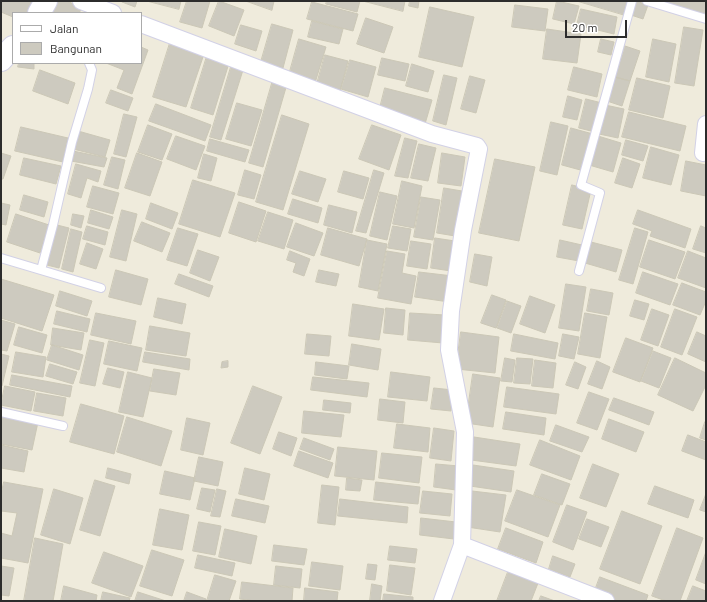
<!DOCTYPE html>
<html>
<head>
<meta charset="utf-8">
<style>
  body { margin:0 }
  #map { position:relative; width:707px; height:602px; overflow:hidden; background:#efebdc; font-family:Barlow,sans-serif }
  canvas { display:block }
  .frame { position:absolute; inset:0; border:2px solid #2c2c2c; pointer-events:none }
  .legend { position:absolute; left:12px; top:12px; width:130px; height:52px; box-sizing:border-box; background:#fff; border:1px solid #ababab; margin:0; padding:5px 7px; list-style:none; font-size:12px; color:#2c2c2c }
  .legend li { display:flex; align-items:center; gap:8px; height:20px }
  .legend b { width:20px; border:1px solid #ababab }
  .scale { position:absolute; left:565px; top:20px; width:62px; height:18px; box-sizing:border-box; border:2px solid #2c2c2c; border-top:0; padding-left:5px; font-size:12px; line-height:14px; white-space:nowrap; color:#2c2c2c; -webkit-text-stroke:3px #fff; paint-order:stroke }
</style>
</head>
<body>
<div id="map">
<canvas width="707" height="602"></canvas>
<div class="frame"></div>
<ul class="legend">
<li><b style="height:5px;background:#fff"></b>Jalan</li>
<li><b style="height:11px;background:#cdcabf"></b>Bangunan</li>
</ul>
<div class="scale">20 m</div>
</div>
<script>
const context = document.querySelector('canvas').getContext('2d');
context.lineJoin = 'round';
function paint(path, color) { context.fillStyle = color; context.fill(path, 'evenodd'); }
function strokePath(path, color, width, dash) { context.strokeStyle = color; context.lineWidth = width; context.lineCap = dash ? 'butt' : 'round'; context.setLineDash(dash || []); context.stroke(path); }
const building = new Path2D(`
  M 1,1 L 30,1 L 38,5 L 35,13 L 13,13 L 13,17 L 1,12 Z
  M 47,1 L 67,1 L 82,8 L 79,13 L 42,13 Z
  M 122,1 L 137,1 L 135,7 L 122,2 Z
  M 147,1 L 181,1 L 179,9 Z
  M 187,1 L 210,1 L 202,28 L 180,22 Z
  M 219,1 L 244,10 L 234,36 L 209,26 Z
  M 246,1 L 274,1 L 272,10 Z
  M 327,1 L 360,1 L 357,12 L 326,4 Z
  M 363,1 L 405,1 L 403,11 Z
  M 410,1 L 419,1 L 418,8 L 409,6 Z
  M 557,1 L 579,6 L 574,24 L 553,19 Z
  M 577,1 L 630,1 L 625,15 Z
  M 636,1 L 648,5 L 643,19 L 631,15 Z
  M 668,1 L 706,1 L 706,17 L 667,5 Z
  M 312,2 L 358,14 L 353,31 L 307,19 Z
  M 515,5 L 548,9 L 545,31 L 512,27 Z
  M 430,7 L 474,17 L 462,67 L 419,57 Z
  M 581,9 L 617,17 L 614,34 L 577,25 Z
  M 366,18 L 393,27 L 384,53 L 357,44 Z
  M 312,21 L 343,29 L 339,44 L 308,37 Z
  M 272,24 L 293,30 L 283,68 L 261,62 Z
  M 241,25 L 262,31 L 256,51 L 235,44 Z
  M 684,27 L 703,30 L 694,86 L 675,83 Z
  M 547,29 L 581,34 L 577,63 L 543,59 Z
  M 299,39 L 326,47 L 315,83 L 289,75 Z
  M 601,39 L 614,42 L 611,55 L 598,52 Z
  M 653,39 L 676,44 L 669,82 L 646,77 Z
  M 170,43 L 204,54 L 186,107 L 153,97 Z
  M 625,46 L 640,51 L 630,81 L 615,77 Z
  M 141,47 L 148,50 L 132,94 L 117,88 L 124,70 L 106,63 L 141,63 Z
  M 325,55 L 348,61 L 340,91 L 317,84 Z
  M 207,56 L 229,63 L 213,115 L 191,108 Z
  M 382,58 L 409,64 L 405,81 L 378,75 Z
  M 350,60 L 376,67 L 368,97 L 341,89 Z
  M 19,63 L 34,63 L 34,69 L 18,67 Z
  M 412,64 L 434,71 L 428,92 L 406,86 Z
  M 231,67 L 243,70 L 221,140 L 210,137 Z
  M 574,67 L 602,74 L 597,97 L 568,90 Z
  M 40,70 L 75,83 L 68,104 L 33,91 Z
  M 444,75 L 457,78 L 446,125 L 433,121 Z
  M 470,76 L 485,80 L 476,113 L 461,109 Z
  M 615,77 L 630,81 L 622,106 L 607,101 Z
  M 637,78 L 670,86 L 663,118 L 629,110 Z
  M 273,80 L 287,84 L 263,167 L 249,163 Z
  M 385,88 L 432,100 L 425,124 L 379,112 Z
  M 111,90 L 133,98 L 128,111 L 106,103 Z
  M 568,96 L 582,100 L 577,120 L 563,117 Z
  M 586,99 L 602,103 L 595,132 L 579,128 Z
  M 237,103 L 262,110 L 251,146 L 226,139 Z
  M 156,104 L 211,125 L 205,141 L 149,121 Z
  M 605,105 L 624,109 L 618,138 L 599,134 Z
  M 629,112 L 686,126 L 680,151 L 622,137 Z
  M 124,114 L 137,117 L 126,157 L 114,154 Z
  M 282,115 L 309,124 L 283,210 L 256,202 Z
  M 551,122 L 568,126 L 557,175 L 540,171 Z
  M 148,125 L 172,134 L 162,160 L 138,152 Z
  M 372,125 L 401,135 L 389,170 L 359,159 Z
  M 21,127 L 68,138 L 63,162 L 15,151 Z
  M 571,128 L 593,134 L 584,171 L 562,165 Z
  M 78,131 L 110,140 L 105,157 L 73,149 Z
  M 176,136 L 205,146 L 196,170 L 167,159 Z
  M 598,136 L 621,143 L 613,172 L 589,165 Z
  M 405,138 L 417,141 L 408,178 L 395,176 Z
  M 210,139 L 249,150 L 245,162 L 207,151 Z
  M 626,140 L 648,146 L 643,161 L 622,155 Z
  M 419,144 L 436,148 L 428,181 L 411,178 Z
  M 651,147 L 679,155 L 671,185 L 643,178 Z
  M 73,151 L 107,158 L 104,167 L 71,161 Z
  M 1,153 L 11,156 L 3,179 L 1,179 Z
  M 137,153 L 162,162 L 150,196 L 125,188 Z
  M 442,153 L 465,157 L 461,186 L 438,183 Z
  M 204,154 L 217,158 L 211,181 L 198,178 Z
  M 112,157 L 125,160 L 118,189 L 104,185 Z
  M 24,158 L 61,166 L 56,184 L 20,175 Z
  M 623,158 L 640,164 L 632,188 L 615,183 Z
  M 495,159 L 535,167 L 519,241 L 479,233 Z
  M 686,161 L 706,165 L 706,196 L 681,191 Z
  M 76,164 L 101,171 L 98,182 L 87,178 L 81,198 L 68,194 Z
  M 245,170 L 261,175 L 254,199 L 238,195 Z
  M 374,170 L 384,173 L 366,233 L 356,231 Z
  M 300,171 L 326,179 L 318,202 L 292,194 Z
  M 344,171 L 369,178 L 363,199 L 338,192 Z
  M 193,180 L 235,193 L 220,237 L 179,224 Z
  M 402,181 L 422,186 L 414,228 L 393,224 Z
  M 572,185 L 591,190 L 582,229 L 563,225 Z
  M 93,186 L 119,193 L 113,214 L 87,207 Z
  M 444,188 L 462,191 L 455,236 L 437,233 Z
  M 380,192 L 397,196 L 387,240 L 370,236 Z
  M 24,195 L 48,202 L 44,217 L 20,210 Z
  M 421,197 L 440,200 L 433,240 L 414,237 Z
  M 293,199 L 322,208 L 318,223 L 288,214 Z
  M 239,202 L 266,211 L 256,242 L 229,233 Z
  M 1,203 L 10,205 L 6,225 L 1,224 Z
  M 151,203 L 178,213 L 172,229 L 146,219 Z
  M 329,205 L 357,212 L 352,233 L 324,225 Z
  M 91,210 L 113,217 L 109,229 L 88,223 Z
  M 122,210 L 137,214 L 126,261 L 110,257 Z
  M 638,210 L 691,229 L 685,248 L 650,236 L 652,231 L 633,224 Z
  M 268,212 L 293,220 L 284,249 L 258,241 Z
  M 16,214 L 49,225 L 40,253 L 7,242 Z
  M 73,214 L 84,216 L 81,228 L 71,225 Z
  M 142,222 L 170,233 L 162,252 L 134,241 Z
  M 296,223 L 323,233 L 314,256 L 287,247 Z
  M 57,225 L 69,228 L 59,268 L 47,265 Z
  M 87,226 L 108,232 L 105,245 L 83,239 Z
  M 393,226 L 411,229 L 407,251 L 388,248 Z
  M 701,226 L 706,228 L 706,253 L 693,249 Z
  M 178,228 L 198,234 L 187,266 L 167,260 Z
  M 328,228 L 367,239 L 359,266 L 321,255 Z
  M 635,228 L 648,232 L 633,284 L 619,280 Z
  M 71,229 L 82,232 L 73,272 L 62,269 Z
  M 435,238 L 455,241 L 451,271 L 431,268 Z
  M 367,240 L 387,244 L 378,291 L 359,287 Z
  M 560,240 L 582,245 L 579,261 L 557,257 Z
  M 649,240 L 685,252 L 675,279 L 640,267 Z
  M 411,241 L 431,244 L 427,269 L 407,266 Z
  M 591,242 L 622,250 L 616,272 L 585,263 Z
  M 87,243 L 103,249 L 96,269 L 80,264 Z
  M 198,250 L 219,257 L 210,281 L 190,273 Z
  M 290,251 L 310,259 L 304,276 L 293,272 L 296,263 L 287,260 Z
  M 387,251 L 405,254 L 402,273 L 416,276 L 411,304 L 378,298 Z
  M 688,251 L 706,258 L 706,288 L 678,278 Z
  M 475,254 L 492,257 L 487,286 L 470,282 Z
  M 116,270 L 148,279 L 141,305 L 109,297 Z
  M 319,270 L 339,274 L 336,286 L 316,282 Z
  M 419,272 L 453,276 L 449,302 L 415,297 Z
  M 643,272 L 678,284 L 670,305 L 636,293 Z
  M 179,274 L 213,286 L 209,297 L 175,284 Z
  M 1,279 L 54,295 L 42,331 L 1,318 Z
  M 682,283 L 706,292 L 706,301 L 700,315 L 673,305 Z
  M 566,284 L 586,287 L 579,331 L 559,328 Z
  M 591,289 L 613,293 L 609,315 L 587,311 Z
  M 60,291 L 92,301 L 87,316 L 56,306 Z
  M 492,295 L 506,300 L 496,328 L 481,323 Z
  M 530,296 L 555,305 L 545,333 L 520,324 Z
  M 158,298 L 186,304 L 182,324 L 154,317 Z
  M 635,300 L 649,304 L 644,320 L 630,316 Z
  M 507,301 L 521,306 L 511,333 L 497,328 Z
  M 353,304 L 384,309 L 379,340 L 349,336 Z
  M 386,308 L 405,310 L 403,335 L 384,333 Z
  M 652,309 L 669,315 L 658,346 L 641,340 Z
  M 675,309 L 697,317 L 682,355 L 661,347 Z
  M 57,311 L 90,319 L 87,332 L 54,324 Z
  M 96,313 L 136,321 L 131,344 L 91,335 Z
  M 410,313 L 445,315 L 443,343 L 408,340 Z
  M 585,313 L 607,317 L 600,358 L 578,354 Z
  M 1,320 L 15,324 L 7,351 L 1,350 Z
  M 150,326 L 190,333 L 186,356 L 146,350 Z
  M 19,327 L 47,335 L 42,353 L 14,345 Z
  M 53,328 L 84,333 L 81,350 L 51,345 Z
  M 461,332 L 499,337 L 495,373 L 456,369 Z
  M 697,332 L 706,336 L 706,362 L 688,354 Z
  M 307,334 L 331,336 L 329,356 L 305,354 Z
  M 514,334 L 558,343 L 555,359 L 511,351 Z
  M 563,334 L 579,337 L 574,359 L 559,356 Z
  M 626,338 L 653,348 L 640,382 L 613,372 Z
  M 90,340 L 104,343 L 95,386 L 80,383 Z
  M 109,341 L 142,348 L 137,371 L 104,364 Z
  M 352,344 L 381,349 L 378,370 L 349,365 Z
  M 52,345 L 83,355 L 79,370 L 47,360 Z
  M 653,351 L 671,358 L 659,388 L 641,381 Z
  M 16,352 L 46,357 L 43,377 L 12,372 Z
  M 145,352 L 190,359 L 189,370 L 143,362 Z
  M 1,354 L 9,356 L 2,386 L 1,386 Z
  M 505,358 L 515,360 L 512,382 L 501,381 Z
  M 517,358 L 533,359 L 530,384 L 514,383 Z
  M 675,358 L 706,373 L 706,385 L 693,411 L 658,395 Z
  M 535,360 L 556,363 L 553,388 L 532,386 Z
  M 228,361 L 228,367 L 221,368 L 222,362 Z
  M 597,361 L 610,367 L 602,389 L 588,384 Z
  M 316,362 L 349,366 L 347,379 L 315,375 Z
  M 575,362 L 586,367 L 578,389 L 566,385 Z
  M 50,364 L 77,372 L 73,384 L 46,376 Z
  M 108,368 L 124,372 L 120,388 L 103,384 Z
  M 154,369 L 180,373 L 176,395 L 150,391 Z
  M 128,372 L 152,378 L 143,417 L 119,412 Z
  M 391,372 L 430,377 L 427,401 L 388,397 Z
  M 473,374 L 500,378 L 493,427 L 466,423 Z
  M 12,375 L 72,386 L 70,397 L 10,385 Z
  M 313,377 L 369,383 L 367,397 L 311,390 Z
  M 5,386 L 35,392 L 31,411 L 1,405 Z
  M 253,386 L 282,397 L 260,454 L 231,443 Z
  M 507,387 L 559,394 L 556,414 L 504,407 Z
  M 434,388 L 453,390 L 451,411 L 431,409 Z
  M 589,392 L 609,399 L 597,430 L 577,423 Z
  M 37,393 L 66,398 L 63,416 L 34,411 Z
  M 614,398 L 654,412 L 649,425 L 609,410 Z
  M 380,399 L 405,402 L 403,423 L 378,420 Z
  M 324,400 L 351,403 L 350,413 L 323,410 Z
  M 81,404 L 124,416 L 114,454 L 70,442 Z
  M 304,411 L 344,415 L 341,437 L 302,433 Z
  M 506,412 L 546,418 L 544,435 L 503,429 Z
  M 1,415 L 38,422 L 32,450 L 1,444 Z
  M 127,417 L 172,431 L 161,466 L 117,452 Z
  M 187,418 L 210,423 L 203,455 L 181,450 Z
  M 609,419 L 644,432 L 636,452 L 602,439 Z
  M 705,422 L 706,423 L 706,440 L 700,438 Z
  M 397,424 L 430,428 L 428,452 L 394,448 Z
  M 556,425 L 589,437 L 582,452 L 550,441 Z
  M 434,428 L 454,431 L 451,461 L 430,458 Z
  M 279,432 L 297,438 L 291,456 L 273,449 Z
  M 688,435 L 706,442 L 706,460 L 682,451 Z
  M 474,437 L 520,444 L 516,466 L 471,460 Z
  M 304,438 L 334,449 L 330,460 L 300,449 Z
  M 540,440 L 580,456 L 571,480 L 530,465 Z
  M 1,445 L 28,451 L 24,472 L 1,468 Z
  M 338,447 L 377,451 L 374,480 L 335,476 Z
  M 299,451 L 333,463 L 328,478 L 294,466 Z
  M 382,453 L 422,457 L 419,483 L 379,478 Z
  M 199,457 L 223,462 L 218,486 L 194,481 Z
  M 436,464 L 459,466 L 456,490 L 434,487 Z
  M 593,464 L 619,474 L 606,507 L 580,498 Z
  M 473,465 L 514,471 L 511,492 L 470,486 Z
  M 108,468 L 131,474 L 129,484 L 106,478 Z
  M 245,468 L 270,474 L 264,500 L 239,494 Z
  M 165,471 L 195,478 L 190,500 L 160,494 Z
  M 542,474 L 570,484 L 562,505 L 534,495 Z
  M 347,478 L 362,480 L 360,491 L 346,490 Z
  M 95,480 L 115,486 L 100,536 L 80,530 Z
  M 4,482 L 43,489 L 28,563 L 1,558 L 1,533 L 12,536 L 17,513 L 1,511 L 1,495 Z
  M 376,482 L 420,487 L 418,504 L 374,500 Z
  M 322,485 L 339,487 L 335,525 L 318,523 Z
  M 655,486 L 694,500 L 688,518 L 648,504 Z
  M 202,488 L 215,490 L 210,512 L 197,509 Z
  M 54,489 L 83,498 L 70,544 L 41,535 Z
  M 217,489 L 226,491 L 220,517 L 211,516 Z
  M 517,490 L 560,505 L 548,537 L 505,521 Z
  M 423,491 L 452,494 L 450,516 L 420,513 Z
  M 472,491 L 506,495 L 500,532 L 467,527 Z
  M 706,494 L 706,512 L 700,510 Z
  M 236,499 L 269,506 L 265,523 L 232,516 Z
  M 340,499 L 408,507 L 407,523 L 338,516 Z
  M 567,505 L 587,512 L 573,550 L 553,542 Z
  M 160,509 L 189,515 L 182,550 L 153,545 Z
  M 622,511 L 662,526 L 640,584 L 600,569 Z
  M 421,518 L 456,522 L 454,539 L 420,535 Z
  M 587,519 L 609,527 L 601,547 L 579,539 Z
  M 199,522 L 221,526 L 215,555 L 193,551 Z
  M 506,528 L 543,542 L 536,563 L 498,549 Z
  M 677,528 L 703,538 L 680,601 L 666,601 L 652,596 Z
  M 225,529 L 257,536 L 251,564 L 219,557 Z
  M 35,538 L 63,544 L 53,601 L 24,601 Z
  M 274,545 L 307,549 L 304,565 L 272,561 Z
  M 390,546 L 417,549 L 415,563 L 388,560 Z
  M 152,550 L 184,560 L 172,596 L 140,586 Z
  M 104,552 L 143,566 L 131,597 L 92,583 Z
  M 706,552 L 706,584 L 696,580 Z
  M 198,555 L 235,563 L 232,576 L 195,568 Z
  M 553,556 L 575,564 L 570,577 L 549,569 Z
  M 312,562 L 343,566 L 340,590 L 309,586 Z
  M 368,564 L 377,565 L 375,580 L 366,579 Z
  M 390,565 L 415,568 L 411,595 L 387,591 Z
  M 1,566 L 14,568 L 9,596 L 1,595 Z
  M 276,566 L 302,569 L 300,588 L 274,585 Z
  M 508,572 L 538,583 L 531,601 L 497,601 Z
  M 215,575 L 236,581 L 229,601 L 207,601 Z
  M 600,577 L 648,595 L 646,601 L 616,601 L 594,593 Z
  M 242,582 L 293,588 L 292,601 L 255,601 L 240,599 Z
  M 372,584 L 382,586 L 380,601 L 370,601 Z
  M 64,586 L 97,595 L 96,601 L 61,601 Z
  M 693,586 L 706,591 L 705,601 L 687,601 Z
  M 305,588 L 338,592 L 337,601 L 304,601 Z
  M 103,592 L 130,598 L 129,601 L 101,601 Z
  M 138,592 L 166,601 L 135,601 Z
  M 187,592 L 206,599 L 206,601 L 184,601 Z
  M 384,594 L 413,597 L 413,601 L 383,601 Z
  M 541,596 L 555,601 L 539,601 Z`);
const lane = new Path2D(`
  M 647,1 L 706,19
  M 1,258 L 101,288
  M 41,270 L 53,225 L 72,142 L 88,89 L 92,70 L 89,63
  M 579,271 L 600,193 L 581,185 L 632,1
  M 1,412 L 63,426`);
const street = new Path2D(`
  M 81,1 L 113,13
  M 141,24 L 432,134 L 477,146 L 479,149 L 463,230 L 451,311 L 449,350 L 465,432 L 462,545 L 442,601
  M 703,153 L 706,124
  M 462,545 L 606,601`);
const secondary = new Path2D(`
  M 39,13 L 46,1
  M 1,60 L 13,47`);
paint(building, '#cdcabf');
strokePath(building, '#cbc7b6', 1);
strokePath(lane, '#d2d1e6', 10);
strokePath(street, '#d2d1e6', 18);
strokePath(secondary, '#d2d1e6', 24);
strokePath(lane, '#fff', 8);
strokePath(street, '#fff', 16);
strokePath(secondary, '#fff', 22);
</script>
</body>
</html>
